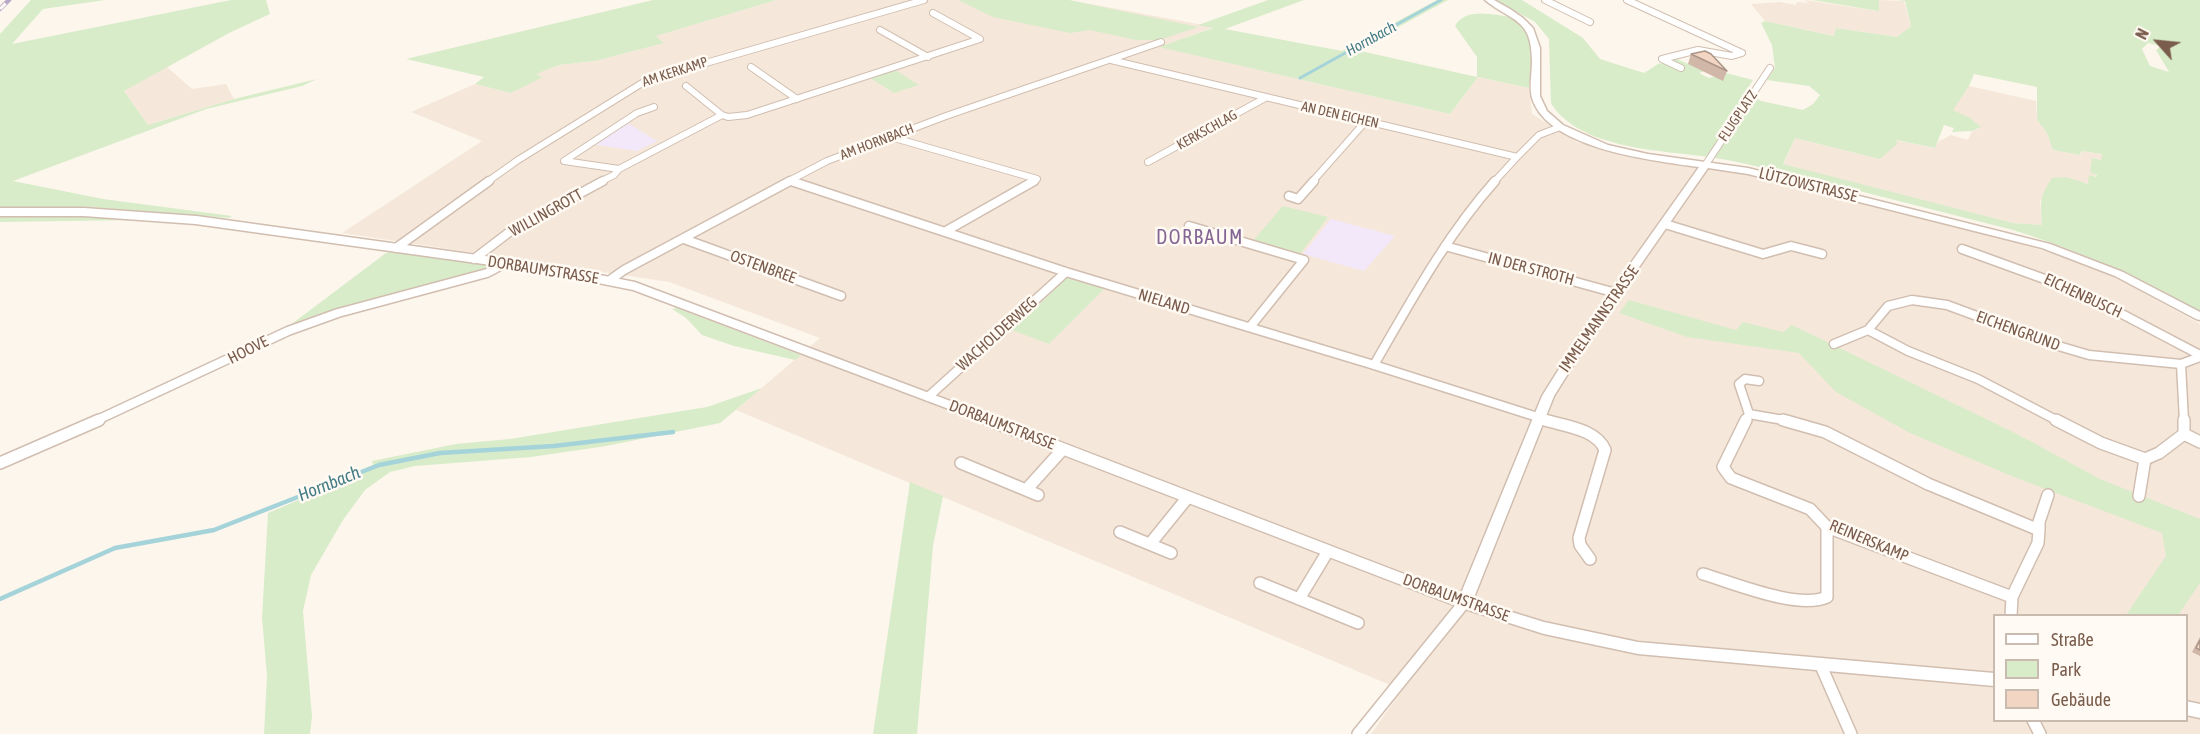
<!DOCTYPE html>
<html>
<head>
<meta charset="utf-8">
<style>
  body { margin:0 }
  #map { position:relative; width:2200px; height:734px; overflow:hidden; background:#fdf6ec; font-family:"Asap Condensed",sans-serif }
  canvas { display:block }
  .legend { position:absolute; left:1993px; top:614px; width:195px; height:108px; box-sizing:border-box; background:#fffaf3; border:2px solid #cabbb1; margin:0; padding:8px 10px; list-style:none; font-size:18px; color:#7a5c4d }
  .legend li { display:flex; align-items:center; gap:12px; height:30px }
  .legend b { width:30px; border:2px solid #cabbb1 }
  .north { position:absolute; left:2128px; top:12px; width:60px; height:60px; -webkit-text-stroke:4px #fffaf3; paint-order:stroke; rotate:297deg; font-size:16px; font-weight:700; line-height:24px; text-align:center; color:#7a5c4d }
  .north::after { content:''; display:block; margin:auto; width:21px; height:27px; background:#7a5c4d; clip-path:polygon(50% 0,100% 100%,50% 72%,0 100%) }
</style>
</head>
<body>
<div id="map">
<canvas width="2200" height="734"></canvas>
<ul class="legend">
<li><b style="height:8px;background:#fff"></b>Straße</li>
<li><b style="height:16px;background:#d8ecc9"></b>Park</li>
<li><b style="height:16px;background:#f3d5c3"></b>Gebäude</li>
</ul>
<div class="north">N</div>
</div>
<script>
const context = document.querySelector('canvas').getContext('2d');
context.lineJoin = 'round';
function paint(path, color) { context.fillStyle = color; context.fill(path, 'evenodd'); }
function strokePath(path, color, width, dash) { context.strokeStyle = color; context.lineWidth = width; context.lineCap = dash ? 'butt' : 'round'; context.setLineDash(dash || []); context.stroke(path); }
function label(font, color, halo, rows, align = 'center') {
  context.font = font + ' "Asap Condensed",sans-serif'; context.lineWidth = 5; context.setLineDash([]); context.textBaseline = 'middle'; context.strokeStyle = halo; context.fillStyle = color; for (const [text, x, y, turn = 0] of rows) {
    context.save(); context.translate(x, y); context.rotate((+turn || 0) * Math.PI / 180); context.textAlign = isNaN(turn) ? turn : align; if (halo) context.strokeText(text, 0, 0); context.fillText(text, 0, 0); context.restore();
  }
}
const residential = new Path2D(`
  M 776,0 L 1069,0 L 1214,27 L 1161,47 L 1450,114 L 1478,77 L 1529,88 L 1532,114 L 1577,142 L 1628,156 L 1737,172 L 2005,239 L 2077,261 L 2117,278 L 2200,324 L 2200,734 L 1371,734 L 1402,690 L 736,410 L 820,338 L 669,282 L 342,233 L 482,141 L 411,112 L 475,84 L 511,93 L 542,76 L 535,74 L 559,65 L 595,61 L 663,43 L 655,36 ZM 1994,616 L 2186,616 L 2186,720 L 1994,720 Z
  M 1805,0 L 1879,11 L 1879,0 L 1904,1 L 1911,26 L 1897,37 L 1836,28 L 1835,36 L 1765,21 L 1751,4 L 1780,2 L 1796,5 L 1797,2 L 1808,3 Z
  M 166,66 L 192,89 L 226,84 L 234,99 L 148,125 L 124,91 Z
  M 1969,86 L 2036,101 L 2037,120 L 2047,133 L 2053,150 L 2081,155 L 2081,151 L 2102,154 L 2102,160 L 2093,158 L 2097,174 L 2088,184 L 2078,182 L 2040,201 L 2042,225 L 2013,223 L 1783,165 L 1795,138 L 1880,159 L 1895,140 L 1934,148 L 1939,141 L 1951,135 L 1968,140 L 1972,131 L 1980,128 L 1952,110 Z`);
const education = new Path2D(`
  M 626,122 L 657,141 L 637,151 L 591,144 Z
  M 1331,219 L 1395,236 L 1364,271 L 1303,254 Z`);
const green = new Path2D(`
  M 31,0 L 105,0 L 43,9 L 12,44 L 231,0 L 266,0 L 270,14 L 229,33 L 124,91 L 148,125 L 234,99 L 317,79 L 302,86 L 206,109 L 13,181 L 103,199 L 232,216 L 229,218 L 91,207 L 0,207 L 0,34 Z
  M 653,0 L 776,0 L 656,36 L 664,43 L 595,61 L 559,65 L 536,74 L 543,77 L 511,93 L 475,84 L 484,77 L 406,59 Z
  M 958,0 L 1069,0 L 1198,27 L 1159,40 L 1136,40 L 1090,30 L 1070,33 L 993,17 Z
  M 1268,0 L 1304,0 L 1225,29 L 1342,51 L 1437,0 L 1448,0 L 1356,50 L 1477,77 L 1477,57 L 1455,26 C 1466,7 1493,15 1512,17 C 1535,31 1532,64 1529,88 L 1478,77 L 1450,114 L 1159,47 L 1213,28 L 1198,25 Z
  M 1495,0 L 1522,0 L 1583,38 L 1600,59 L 1644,73 L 1658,64 L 1677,59 L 1704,71 L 1699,73 L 1709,78 L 1726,73 L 1753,80 L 1745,92 L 1761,101 L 1803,110 L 1813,104 L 1820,95 L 1809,86 L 1767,80 L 1775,68 L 1772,45 L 1761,23 L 1765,21 L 1834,36 L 1836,28 L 1897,37 L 1911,26 L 1905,1 L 1897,0 L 2200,0 L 2200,313 C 2140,279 2079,250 2013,230 C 1921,207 1829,182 1737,162 C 1692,152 1646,154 1602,139 C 1584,133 1561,121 1551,103 L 1549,39 L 1535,22 ZM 2148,43 L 2161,46 L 2156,50 L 2169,72 L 2150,66 L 2142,49 ZM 1974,74 L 2037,87 L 2037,120 L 2047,133 L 2053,150 L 2080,155 L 2081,151 L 2102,154 L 2101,160 L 2092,158 L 2090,173 L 2097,175 L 2096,177 L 2089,175 L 2088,184 L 2066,177 L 2052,178 C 2038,199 2041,202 2042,225 L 2013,223 L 1783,164 L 1795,138 L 1880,159 L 1897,144 L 1896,140 L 1935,148 L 1944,125 L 1954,128 L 1952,132 L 1972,131 L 1981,127 L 1970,118 L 1953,110 L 1969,86 Z
  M 1812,0 L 1879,0 L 1879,11 Z
  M 895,70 L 919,85 L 894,93 L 870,78 Z
  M 1283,206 L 1328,217 L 1300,254 L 1253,241 Z
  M 41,214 L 136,217 L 135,220 L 0,222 L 0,215 Z
  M 397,251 L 498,265 L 285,329 L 386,253 Z
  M 1068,277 L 1104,289 L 1049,344 L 1012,330 Z
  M 1629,300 L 1736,330 L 1743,322 L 1783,332 L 1792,325 L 2017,434 L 2100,479 L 2200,519 L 2200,583 L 2178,615 L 2126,615 L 2166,556 L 2162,533 L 2014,477 L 1910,433 L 1836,392 L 1799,353 L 1687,337 L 1619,313 Z
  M 677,308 L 801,355 L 795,360 L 734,346 L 702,335 L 686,318 L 672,309 Z
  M 762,388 L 720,423 L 606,446 L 531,457 L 415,466 L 390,472 L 365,490 L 343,520 L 311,575 L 303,611 L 312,716 L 310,734 L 264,734 L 267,676 L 262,618 L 268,513 L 374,468 L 372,461 L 456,444 L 510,439 L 707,407 Z
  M 910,482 L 943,496 L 933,546 L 917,734 L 873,734 Z`);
const streamFar1 = new Path2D(`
  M 1300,78 L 1441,0`);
const stream = new Path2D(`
  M 0,599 L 115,548 L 214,530 L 379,465 L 440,453 L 554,446 L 673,432`);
const minorFar2 = new Path2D(`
  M 1545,0 L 1590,22
  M 1627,0 L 1742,53 L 1732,56 L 1698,50 L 1662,59 L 1681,68
  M 880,30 L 928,57
  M 1111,60 L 1517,157 L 1539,135 L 1560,127
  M 751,67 L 797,99
  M 686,86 L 722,115
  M 891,137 L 1037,179 L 1031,182
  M 1148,162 L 1265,98
  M 1706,164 L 1770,68
  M 619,169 L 564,161 L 637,113 L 654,107
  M 791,181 L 795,182
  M 487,182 L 518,160 L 647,80 L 924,0
  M 600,182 L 614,175 L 619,169 L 722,115 L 728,117 L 747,115 L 980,39 L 933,13
  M 787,182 L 827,161 L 946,116 L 1161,42
  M 1312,182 L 1366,121
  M 1494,182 L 1517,157`);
const minorFar1 = new Path2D(`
  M 791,181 L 1066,272 L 1374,365 L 1550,421
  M 1289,196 L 1298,199 L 1314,181
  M 0,212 L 84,212 L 196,220 L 549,269 L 634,286 L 992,421
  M 1665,224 L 1763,254 L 1791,246 L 1822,254
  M 1189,226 L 1304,260 L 1250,327
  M 946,231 L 1034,181
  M 684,239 L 841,296
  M 1445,246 L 1616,293
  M 396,248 L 489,181
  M 1962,249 L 2061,285 L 2101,303 L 2200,355
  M 474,259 L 512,230 L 603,181
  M 610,280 L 624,270 L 790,181
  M 1868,330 L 1908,351 L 1978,379 L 2058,421
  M 1834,344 L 1868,330 L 1888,306 L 1912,300 L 1947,305 L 2055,345 L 2089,355 L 2181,364 L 2200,357
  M 2181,364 L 2184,421
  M 1374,365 C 1411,301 1446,236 1495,181
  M 1759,381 L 1745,379 L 1739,384 L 1749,414 L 1789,421
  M 928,397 L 1066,272
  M 95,421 L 288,331 L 338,313 L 487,273 L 506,263
  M 1745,421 L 1749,414`);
const minor = new Path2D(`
  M 988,420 L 1464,603 L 1358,734
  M 1545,420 C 1564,426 1597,429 1605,450 L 1579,538 L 1580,545 L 1590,559
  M 1746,420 L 1723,467 L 1731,478 L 1810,509 L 1827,527 L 2012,597
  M 1783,420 L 1825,432 L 1928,484 L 2039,530 L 2038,543 L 2012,597 L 2011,616
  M 2056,420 L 2101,443 L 2145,459 L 2159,453 L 2184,434 L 2184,420
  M 2184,434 L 2200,442
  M 0,463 L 99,420
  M 961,463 L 1038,495
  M 1026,490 L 1063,449
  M 2139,496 L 2145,459
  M 2039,530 L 2039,522 L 2048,495
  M 1120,532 L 1171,553
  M 1150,544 L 1188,497
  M 1703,574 C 1734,583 1798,610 1827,597 L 1827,527
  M 1260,583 L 1358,623
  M 1299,599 L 1328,551
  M 1821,666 L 1851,734
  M 2033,720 L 2040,734`);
const tertiary = new Path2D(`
  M 1485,0 L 1494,0 L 1510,9 L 1523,18 L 1533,28 L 1540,48 L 1540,96 L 1547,111 L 1563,125 L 1608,145 L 1648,154 L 1748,168 L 2050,244 L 2123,272 L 2200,312 L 2200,320 L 2196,319 L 2115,276 L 2042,248 L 1748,174 L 1708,168 L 1596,329 L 1554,396 L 1473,600 L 1544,622 L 1638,642 L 1994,673 L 1994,686 L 1638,654 L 1544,634 L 1459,607 L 1457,603 L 1542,396 L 1584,329 L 1699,167 C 1654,161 1547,149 1532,98 C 1529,87 1532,72 1532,61 C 1532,18 1512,22 1485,0 Z
  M 2186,701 L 2200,704 L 2200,718 L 2186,715 Z`);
const rail = new Path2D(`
  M 0,9 L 9,0`);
const wall = new Path2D(`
  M 1691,54 L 1727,71 L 1723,81 L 1688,64 Z
  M 2200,637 L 2200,656 L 2192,652 Z`);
const building = new Path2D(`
  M 1705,51 L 1711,54 L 1727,71 L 1691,54 Z
  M 2200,640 L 2200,650 L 2196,648 Z`);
const farStreetnames = [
  ["AM KERKAMP",675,72,-18],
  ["AN DEN EICHEN",1340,115,13],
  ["FLUGPLATZ",1738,116,-56],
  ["KERKSCHLAG",1207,130,-29],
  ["AM HORNBACH",877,142,-21]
];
const farWaternames = [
  ["Hornbach",1371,39,-29]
];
const streetNames = [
  ["LÜTZOWSTRASSE",1808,185,14],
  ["WILLINGROTT",546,213,-29],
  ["OSTENBREE",763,267,20],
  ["IN DER STROTH",1531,269,15],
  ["DORBAUMSTRASSE",543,270,9],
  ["EICHENBUSCH",2083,296,25],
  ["NIELAND",1164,302,17],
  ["IMMELMANNSTRASSE",1599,319,-55],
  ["EICHENGRUND",2018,331,20],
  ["WACHOLDERWEG",997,334,-42],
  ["HOOVE",248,350,-27],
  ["DORBAUMSTRASSE",1002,425,21],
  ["REINERSKAMP",1869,541,23],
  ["DORBAUMSTRASSE",1456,598,20]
];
const waterNames = [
  ["Hornbach",329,484,-22]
];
const quarterNames = [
  ["DORBAUM",1200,238]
];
paint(residential, '#f5e8da');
paint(education, '#f3e8fa');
paint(green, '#d8ecc9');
strokePath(streamFar1, '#a5d3da', 3);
strokePath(stream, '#a5d3da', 4.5);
strokePath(minorFar2, '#d1beb0', 8);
strokePath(minorFar1, '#d1beb0', 11);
strokePath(minor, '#d1beb0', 14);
strokePath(tertiary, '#d1beb0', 3);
strokePath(minorFar2, '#fff', 6);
strokePath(minorFar1, '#fff', 8);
strokePath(minor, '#fff', 11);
paint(tertiary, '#fff');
strokePath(rail, '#b9a8c9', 4.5);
strokePath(rail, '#fffaf3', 3, [8]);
paint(wall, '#d1b7a8');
paint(building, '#f3d5c3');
strokePath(building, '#aa9588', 1.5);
label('14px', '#7a5c4d', '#fffaf3', farStreetnames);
label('italic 15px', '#437c86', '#fffaf3', farWaternames);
label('16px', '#7a5c4d', '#fffaf3', streetNames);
label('italic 18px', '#437c86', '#fffaf3', waterNames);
context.letterSpacing = '1.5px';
label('20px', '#846695', '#fffaf3', quarterNames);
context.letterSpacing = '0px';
</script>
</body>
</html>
